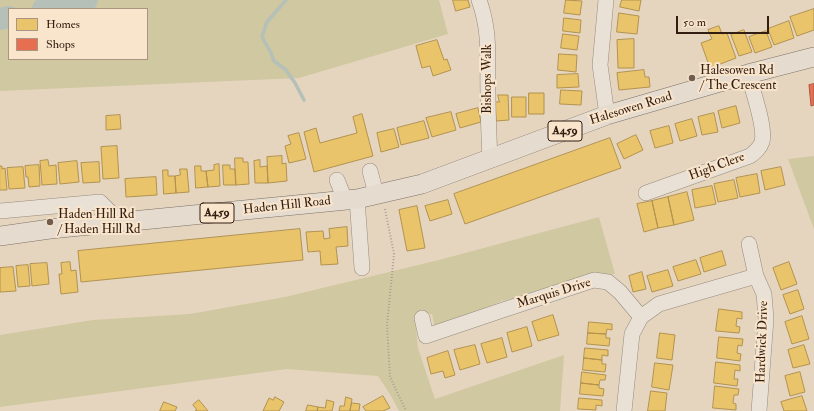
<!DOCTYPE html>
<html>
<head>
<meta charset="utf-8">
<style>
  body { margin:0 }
  #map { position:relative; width:814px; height:411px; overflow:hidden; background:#e5d5bf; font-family:"IM FELL Double Pica",serif }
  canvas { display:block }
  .legend { position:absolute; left:8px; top:8px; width:140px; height:52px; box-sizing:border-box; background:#f8e5cc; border:1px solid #a99581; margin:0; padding:5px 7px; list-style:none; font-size:12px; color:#331c10 }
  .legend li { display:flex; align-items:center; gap:8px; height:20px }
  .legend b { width:20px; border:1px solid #a99581 }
  .scale { position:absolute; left:676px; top:16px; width:93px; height:18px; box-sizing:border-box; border:2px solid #331c10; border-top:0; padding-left:5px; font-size:12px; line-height:14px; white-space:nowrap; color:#331c10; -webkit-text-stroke:3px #f8e5cc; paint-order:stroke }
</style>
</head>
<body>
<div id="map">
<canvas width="814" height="411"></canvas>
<ul class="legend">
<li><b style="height:11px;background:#e9c46a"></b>Homes</li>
<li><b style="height:11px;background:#e76f51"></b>Shops</li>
</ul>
<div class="scale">50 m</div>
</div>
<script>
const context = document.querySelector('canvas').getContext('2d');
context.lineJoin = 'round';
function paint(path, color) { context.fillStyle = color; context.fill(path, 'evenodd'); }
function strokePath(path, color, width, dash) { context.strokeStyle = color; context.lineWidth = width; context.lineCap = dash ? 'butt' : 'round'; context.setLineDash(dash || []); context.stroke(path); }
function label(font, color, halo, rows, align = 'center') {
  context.font = font + ' "IM FELL Double Pica",serif'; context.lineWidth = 4; context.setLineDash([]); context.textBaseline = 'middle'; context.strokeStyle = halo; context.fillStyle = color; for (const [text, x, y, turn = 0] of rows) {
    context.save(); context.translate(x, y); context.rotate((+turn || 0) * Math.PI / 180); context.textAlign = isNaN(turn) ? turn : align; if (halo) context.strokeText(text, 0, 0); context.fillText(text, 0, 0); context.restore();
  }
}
const green = new Path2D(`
  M 0,0 L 439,0 L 448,34 L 299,78 L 0,91 ZM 9,9 L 147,9 L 147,59 L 9,59 Z
  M 814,156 L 814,229 L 788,159 Z
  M 599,217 L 615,274 L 502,301 L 435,328 L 432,314 L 415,318 L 418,348 L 435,399 L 564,355 L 560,411 L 399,411 L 391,396 L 378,376 L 287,369 L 0,407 L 0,335 L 93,320 L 190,314 L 285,297 L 439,260 Z`);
const homes = new Path2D(`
  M 453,0 L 468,0 L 470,7 L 456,11 Z
  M 566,0 L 582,1 L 580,15 L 564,13 Z
  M 622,0 L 641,0 L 639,11 L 620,7 Z
  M 814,9 L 814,30 L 797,36 L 790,17 Z
  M 619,13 L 639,16 L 637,34 L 617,32 Z
  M 564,18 L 581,20 L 580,33 L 563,31 Z
  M 789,21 L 794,38 L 774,45 L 768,29 Z
  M 719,26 L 722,34 L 727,33 L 736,58 L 710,68 L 701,43 L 712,39 L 708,30 Z
  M 744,30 L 752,52 L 739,56 L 731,35 Z
  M 766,31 L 772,47 L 755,53 L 749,37 Z
  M 563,34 L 579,36 L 577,50 L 561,48 Z
  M 634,39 L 634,68 L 618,68 L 617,40 Z
  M 437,40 L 444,60 L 447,59 L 451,70 L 433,76 L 430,66 L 422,68 L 416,46 Z
  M 559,54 L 577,55 L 576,72 L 558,70 Z
  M 644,70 L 645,77 L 649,77 L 650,87 L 619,90 L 617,73 Z
  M 578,74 L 579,87 L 557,88 L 557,75 Z
  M 561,90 L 582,91 L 581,105 L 560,104 Z
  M 529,93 L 544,93 L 544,114 L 529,114 Z
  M 498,95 L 508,95 L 509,120 L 496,121 L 495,102 L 499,102 Z
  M 512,97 L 526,97 L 526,117 L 512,117 Z
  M 736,106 L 740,123 L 722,128 L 718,111 Z
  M 478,108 L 481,122 L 460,128 L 456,114 Z
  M 451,112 L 456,130 L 432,137 L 426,118 Z
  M 714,113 L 718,132 L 702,135 L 698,117 Z
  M 362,114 L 373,156 L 314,172 L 304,132 L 316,128 L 320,143 L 357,133 L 353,117 Z
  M 120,115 L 121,129 L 106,130 L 106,116 Z
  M 692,119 L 697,136 L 680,141 L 675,124 Z
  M 424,121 L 429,138 L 401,145 L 397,128 Z
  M 669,126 L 673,143 L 655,148 L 650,131 Z
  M 394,129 L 399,147 L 381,152 L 377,133 Z
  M 299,133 L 306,159 L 289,163 L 285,146 L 291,144 L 288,136 Z
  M 636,135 L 643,150 L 624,159 L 617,144 Z
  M 610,138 L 621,168 L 465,224 L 454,194 Z
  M 117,146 L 119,178 L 103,179 L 101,147 Z
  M 282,156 L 282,164 L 286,163 L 287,181 L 268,183 L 267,157 Z
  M 235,158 L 243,158 L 243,162 L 248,162 L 249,184 L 236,185 Z
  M 48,160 L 49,166 L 56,165 L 57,184 L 42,185 L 40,161 Z
  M 260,160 L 260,167 L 267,166 L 268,183 L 255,183 L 254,161 Z
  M 77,161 L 79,182 L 60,184 L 58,163 Z
  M 99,162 L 100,182 L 83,183 L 81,163 Z
  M 219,164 L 220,186 L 208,187 L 206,171 L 214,170 L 214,165 Z
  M 39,165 L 40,186 L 29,187 L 28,177 L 26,177 L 25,166 Z
  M 223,165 L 230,165 L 230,169 L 235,169 L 236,185 L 224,185 Z
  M 0,166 L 2,166 L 2,169 L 5,168 L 7,190 L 0,190 Z
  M 195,166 L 201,166 L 201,171 L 206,171 L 208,187 L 196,188 Z
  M 23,167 L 25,188 L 9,189 L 7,168 Z
  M 781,167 L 785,185 L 765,190 L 761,171 Z
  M 180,169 L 187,169 L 189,192 L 176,193 L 175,176 L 180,175 Z
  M 163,170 L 168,170 L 168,176 L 175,176 L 176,193 L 164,194 Z
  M 757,174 L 760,193 L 740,197 L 736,178 Z
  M 156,177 L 157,195 L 126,197 L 125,179 Z
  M 734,180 L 738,198 L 718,202 L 714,184 Z
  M 712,186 L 716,204 L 695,208 L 692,190 Z
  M 687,192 L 694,220 L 674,225 L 668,197 Z
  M 668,197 L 674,225 L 658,228 L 652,201 Z
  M 448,200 L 452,214 L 430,221 L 425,206 Z
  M 652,201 L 658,228 L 644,232 L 637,204 Z
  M 417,206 L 425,248 L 407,251 L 399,210 Z
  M 347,227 L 348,246 L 336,247 L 338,264 L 321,265 L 320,251 L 308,252 L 306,232 L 323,231 L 324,239 L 330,238 L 329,229 Z
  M 300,229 L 303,260 L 81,282 L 78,251 Z
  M 722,251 L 726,265 L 704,272 L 700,258 Z
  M 696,260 L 701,274 L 678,281 L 673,267 Z
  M 70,262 L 71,271 L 76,270 L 78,292 L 61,294 L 59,274 L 62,274 L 61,263 Z
  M 789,262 L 797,284 L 781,290 L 773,268 Z
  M 47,263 L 49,284 L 32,286 L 30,264 Z
  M 28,265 L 30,286 L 18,287 L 16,266 Z
  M 13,267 L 16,291 L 0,292 L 0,268 Z
  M 668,270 L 673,286 L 652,292 L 647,276 Z
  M 642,272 L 646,289 L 633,292 L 629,276 Z
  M 798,290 L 804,309 L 790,314 L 783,295 Z
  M 719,309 L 742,312 L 742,319 L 737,318 L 736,326 L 740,327 L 739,333 L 716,331 Z
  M 553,315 L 559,335 L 538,341 L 532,322 Z
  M 802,316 L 809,339 L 792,344 L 785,322 Z
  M 589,322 L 612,324 L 612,330 L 607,329 L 606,334 L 588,333 Z
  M 527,327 L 532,346 L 512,352 L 507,333 Z
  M 588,333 L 606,334 L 606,338 L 610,338 L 609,346 L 587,344 Z
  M 660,333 L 675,335 L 672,360 L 657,358 Z
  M 719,337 L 743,339 L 742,346 L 738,345 L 737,353 L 741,354 L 740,361 L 717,358 Z
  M 502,338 L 507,357 L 487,363 L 481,344 Z
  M 475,345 L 480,364 L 460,370 L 454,350 Z
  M 804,345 L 810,364 L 793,368 L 788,350 Z
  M 585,348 L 608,350 L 608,356 L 602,355 L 602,360 L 584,358 Z
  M 448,351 L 455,375 L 445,378 L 443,371 L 431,374 L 427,358 Z
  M 584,358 L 602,360 L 602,364 L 606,364 L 605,372 L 583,370 Z
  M 716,362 L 740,365 L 740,371 L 735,370 L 734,379 L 738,379 L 737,386 L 714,383 Z
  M 655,363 L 673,365 L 669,390 L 652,387 Z
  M 582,372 L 606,375 L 605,380 L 600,380 L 599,385 L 581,383 Z
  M 800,372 L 805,392 L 790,396 L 785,376 Z
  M 581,383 L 599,385 L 599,388 L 604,389 L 603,396 L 580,394 Z
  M 715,386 L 739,389 L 738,395 L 734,395 L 733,403 L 736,404 L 736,410 L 713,408 Z
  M 651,391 L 667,393 L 665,411 L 648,411 Z
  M 383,396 L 390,408 L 383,411 L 366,411 L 363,407 Z
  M 802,396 L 807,411 L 784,411 L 781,402 Z
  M 275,397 L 284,402 L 279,411 L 263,411 L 269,398 L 273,400 Z
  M 346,397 L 352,399 L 350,411 L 339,411 L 340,406 L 344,406 Z
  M 579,398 L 602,400 L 602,406 L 596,405 L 596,410 L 578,409 Z
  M 199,400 L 208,411 L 195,411 L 197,410 L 193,405 Z
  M 327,400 L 334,402 L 332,411 L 317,411 L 318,407 L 325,408 Z
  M 164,402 L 177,407 L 175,411 L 160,411 Z
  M 352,403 L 360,404 L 359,411 L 350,411 Z
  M 308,405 L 318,407 L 317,411 L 306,411 Z`);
const shops = new Path2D(`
  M 814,84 L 814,105 L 811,106 L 809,85 Z`);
const stream = new Path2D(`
  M 286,0 L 267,22 L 262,37 L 271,53 L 274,61 L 286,70 L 295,83 L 304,100`);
const river = new Path2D(`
  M 43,9 L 87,0
  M 0,19 L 9,17`);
const path = new Path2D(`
  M 385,209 L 394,254 L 387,325 L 390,377 L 406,411`);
const minor = new Path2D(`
  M 479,0 C 491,33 487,60 488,94 C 488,116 489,138 490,159
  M 606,0 L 600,65 L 607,115
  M 370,171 L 376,194
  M 337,180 L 345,200
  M 646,193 L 750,156 C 755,152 760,148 762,142 C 766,127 752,89 748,74
  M 357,199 L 362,268
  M 0,211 L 100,202 L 121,223
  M 749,244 L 756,276
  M 641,317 L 659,304 L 756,276 L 764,294 L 766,319 L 759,411
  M 422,318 L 426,336 L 500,311 L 594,280 L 608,282 L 620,292 L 641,317 L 632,334 L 624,411`);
const major = new Path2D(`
  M 0,236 L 50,229 L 357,199 L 422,184 L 607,115 L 748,74 L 814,57`);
const markers = [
  [692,78,4,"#715d4d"],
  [50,222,4,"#715d4d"]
];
const shields = [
  [565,131,34],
  [217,213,34]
];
const shieldNames = [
  ["A459",565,131],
  ["A459",217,213]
];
const poiNames = [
  ["Halesowen Rd",700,71],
  ["/ The Crescent",700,86],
  ["Haden Hill Rd",58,215],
  ["/ Haden Hill Rd",58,230]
];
const streetNames = [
  ["Bishops Walk",488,79,-90],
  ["Halesowen Road",631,109,-17],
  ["High Clere",717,167,-20],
  ["Haden Hill Road",287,206,-6],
  ["Marquis Drive",554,294,-17],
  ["Hardwick Drive",763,342,-88]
];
paint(green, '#d0c8a1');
paint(homes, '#e9c46a');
strokePath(homes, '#b2924f', 1);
paint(shops, '#e76f51');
strokePath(shops, '#b1563e', 1);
strokePath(stream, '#b4c0b8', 3.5);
strokePath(river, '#b4c0b8', 22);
strokePath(minor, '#968a7c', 16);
strokePath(major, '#7d7165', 20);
strokePath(path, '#a79f95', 2, [1, 2]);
strokePath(minor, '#e9e1d6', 15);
strokePath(major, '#e5dccf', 19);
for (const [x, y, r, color] of markers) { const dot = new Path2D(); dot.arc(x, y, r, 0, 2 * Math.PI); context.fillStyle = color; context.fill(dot); strokePath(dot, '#f8e5cc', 1.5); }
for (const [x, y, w] of shields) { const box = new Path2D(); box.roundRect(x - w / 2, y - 10, w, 20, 3); context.fillStyle = '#f8e5cc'; context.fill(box); strokePath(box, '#331c10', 1); }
label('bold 12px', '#331c10', null, shieldNames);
label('13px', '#331c10', '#f8e5cc', poiNames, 'left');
label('13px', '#331c10', '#f8e5cc', streetNames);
</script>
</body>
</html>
